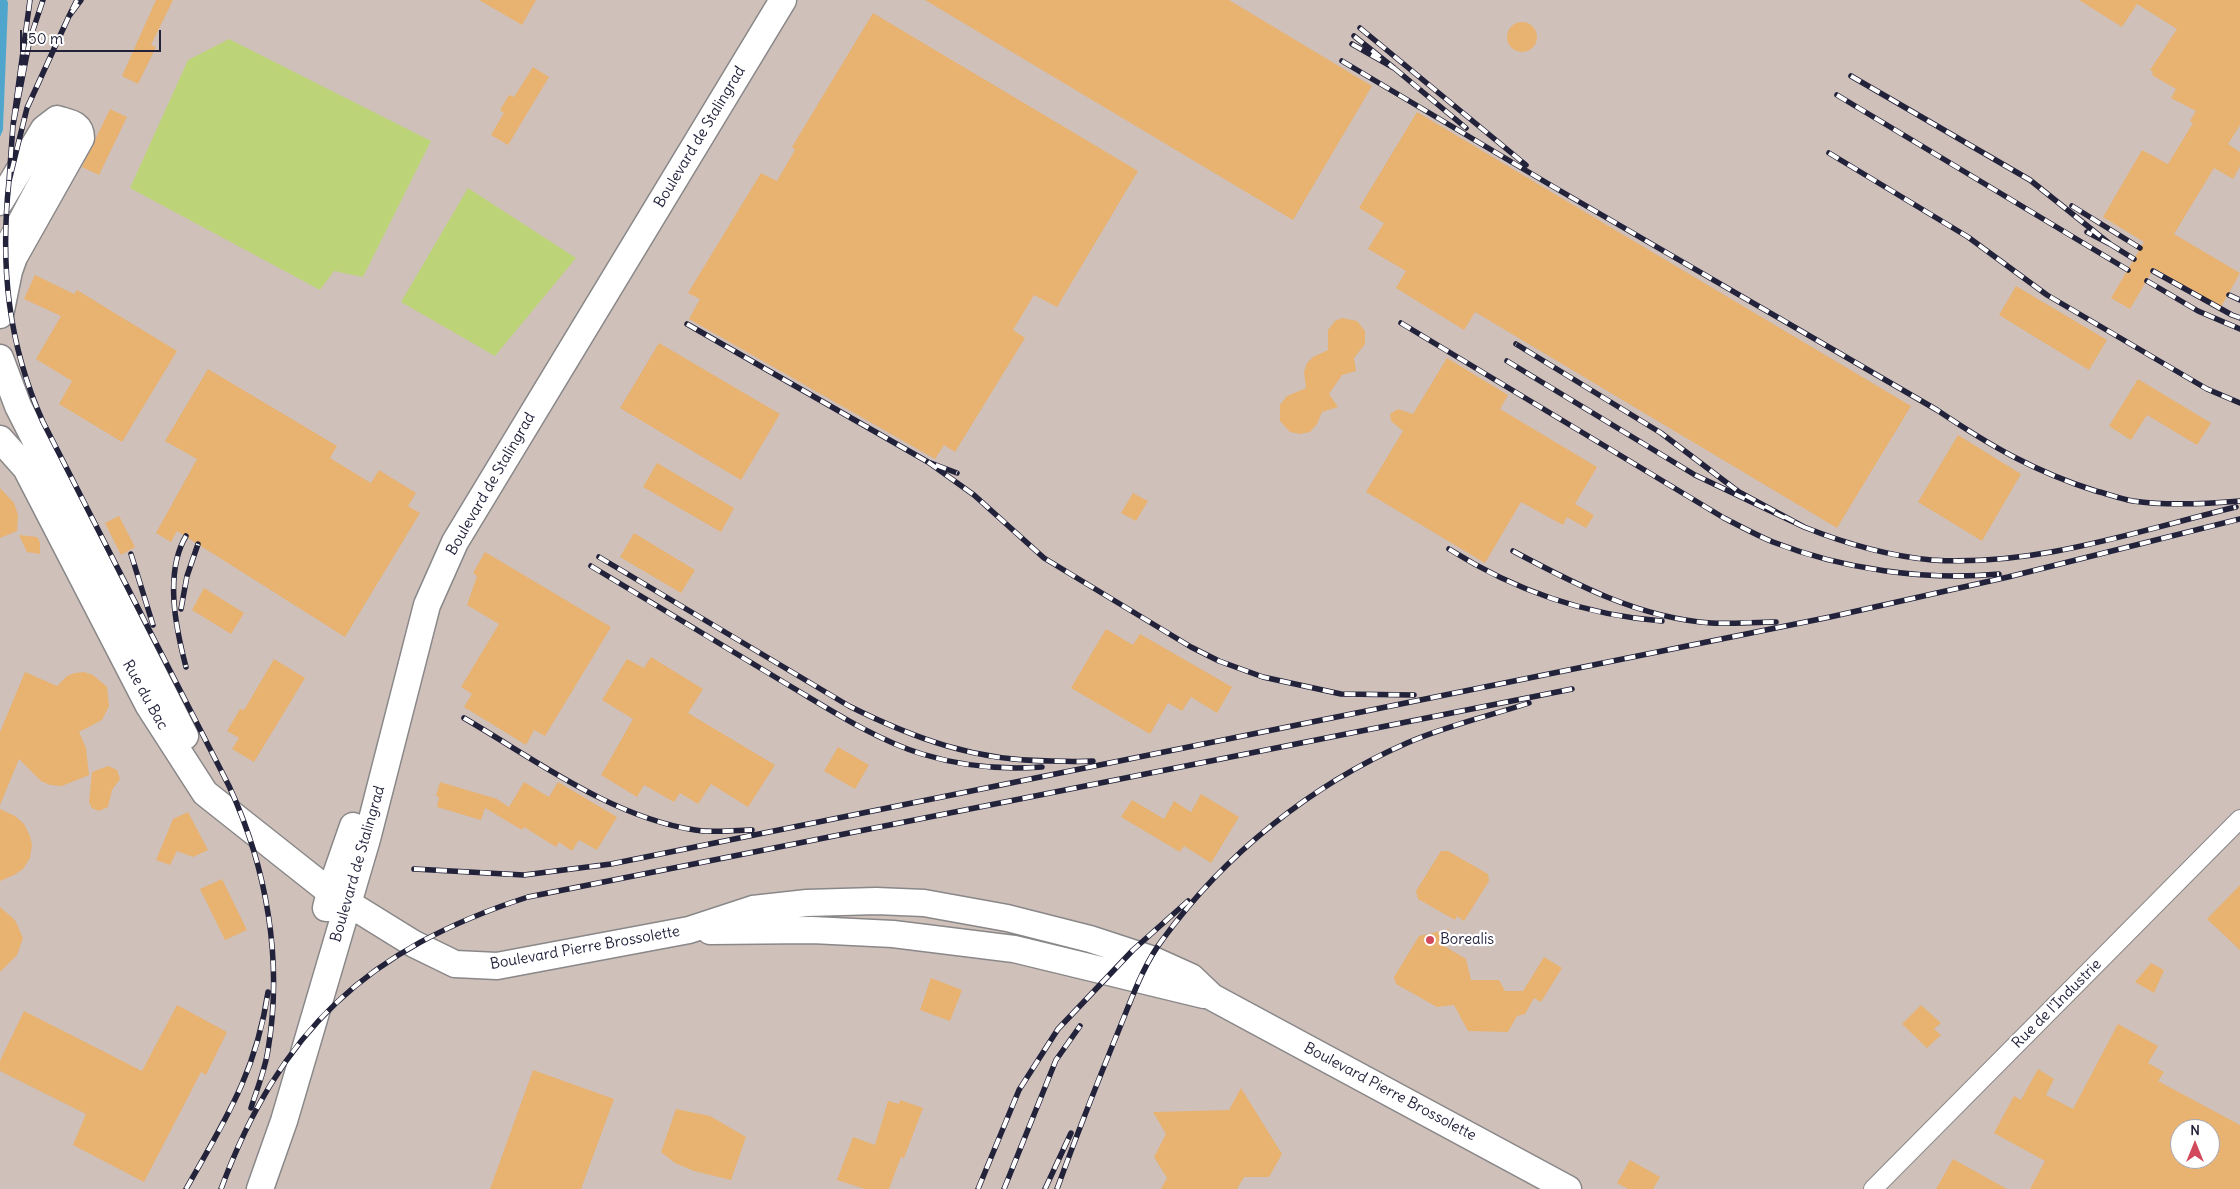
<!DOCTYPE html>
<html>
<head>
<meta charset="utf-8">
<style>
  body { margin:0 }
  #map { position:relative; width:2240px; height:1189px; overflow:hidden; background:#f0ecd6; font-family:Delius,sans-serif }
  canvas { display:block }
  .north { position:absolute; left:2170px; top:1119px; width:50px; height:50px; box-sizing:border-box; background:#fff; border:1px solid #a7a7b1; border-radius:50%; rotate:0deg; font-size:14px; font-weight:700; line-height:20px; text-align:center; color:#22223b }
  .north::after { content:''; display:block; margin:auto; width:18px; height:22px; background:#d1495b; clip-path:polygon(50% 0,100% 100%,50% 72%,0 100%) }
  .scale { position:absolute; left:20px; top:30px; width:141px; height:22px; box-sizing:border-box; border:2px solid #22223b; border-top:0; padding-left:6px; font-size:15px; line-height:18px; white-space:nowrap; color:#22223b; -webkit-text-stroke:4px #fff; paint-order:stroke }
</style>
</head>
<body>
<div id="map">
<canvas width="2240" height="1189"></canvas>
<div class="north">N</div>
<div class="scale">50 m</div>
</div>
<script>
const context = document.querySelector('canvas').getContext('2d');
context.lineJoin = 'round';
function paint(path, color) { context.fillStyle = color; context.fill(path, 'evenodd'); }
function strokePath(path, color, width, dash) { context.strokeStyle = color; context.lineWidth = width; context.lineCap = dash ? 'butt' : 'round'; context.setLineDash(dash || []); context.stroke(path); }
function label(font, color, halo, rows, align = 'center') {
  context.font = font + ' Delius,sans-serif'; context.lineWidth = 4.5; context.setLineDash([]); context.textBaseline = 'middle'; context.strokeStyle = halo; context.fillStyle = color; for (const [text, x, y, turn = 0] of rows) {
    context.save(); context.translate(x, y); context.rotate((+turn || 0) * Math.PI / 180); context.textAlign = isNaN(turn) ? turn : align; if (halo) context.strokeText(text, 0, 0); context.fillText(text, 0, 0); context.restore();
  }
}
const industrial = new Path2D(`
  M 7,0 L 2240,0 L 2240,1189 L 0,1189 L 0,137 L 3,130 ZM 2180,1129 L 2210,1129 L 2210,1159 L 2180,1159 Z`);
const green = new Path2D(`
  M 229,39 L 431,141 L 363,277 L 334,271 L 320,290 L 130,188 L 188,60 Z
  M 468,188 L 576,258 L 495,356 L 401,302 Z`);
const water = new Path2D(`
  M 0,0 L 7,0 L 8,3 L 3,130 L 0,137 Z`);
const building = new Path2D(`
  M 156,0 L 173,0 L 151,45 L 156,47 L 138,84 L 122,76 Z
  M 479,0 L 536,0 L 522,25 Z
  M 925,0 L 1229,0 L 1372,86 L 1293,220 Z
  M 2079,0 L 2240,0 L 2240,125 L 2228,144 L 2240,152 L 2240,166 L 2233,179 L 2214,168 L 2174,234 L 2240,273 L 2221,307 L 2154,268 L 2130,309 L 2111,298 L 2144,242 L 2103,217 L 2142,150 L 2168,164 L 2193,123 L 2190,121 L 2196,111 L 2171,98 L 2176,89 L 2152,75 L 2153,72 L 2150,70 L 2177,29 L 2137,4 L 2122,27 Z
  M 873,13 L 1138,171 L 1057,307 L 1034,295 L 1013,330 L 1025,338 L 955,452 L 944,445 L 935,459 L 689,319 L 700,299 L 688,293 L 761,173 L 777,181 L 795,150 L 792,147 Z
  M1507 37a15 15 0 1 1 30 0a15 15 0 1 1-30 0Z
  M 533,67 L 549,77 L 508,145 L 491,135 L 504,113 L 500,110 L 509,95 L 514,97 Z
  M 110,109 L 127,117 L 99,175 L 82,167 Z
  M 1417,112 L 1911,406 L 1837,528 L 1475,312 L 1464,330 L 1396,288 L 1406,271 L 1368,249 L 1384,223 L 1359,208 Z
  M 35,275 L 74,294 L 77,290 L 177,351 L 122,442 L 59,404 L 72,381 L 36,359 L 61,316 L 24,299 Z
  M 2016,286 L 2107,340 L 2089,370 L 1999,315 Z
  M 1342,318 L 1357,321 L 1365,331 L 1365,344 L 1354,358 L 1356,371 L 1342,375 L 1329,394 L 1338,407 L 1322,412 L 1317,424 L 1310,432 L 1300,434 L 1290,432 L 1280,421 L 1280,405 L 1287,396 L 1306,388 L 1304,372 L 1307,363 L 1313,357 L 1328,350 L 1328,330 L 1335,321 Z
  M 659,343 L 780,414 L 741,480 L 620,408 Z
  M 1447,358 L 1508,395 L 1500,409 L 1597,467 L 1575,504 L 1594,515 L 1586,528 L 1567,517 L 1563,525 L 1521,502 L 1485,563 L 1366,492 L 1403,431 L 1391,421 L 1390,414 L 1398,409 L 1413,414 Z
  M 208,369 L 337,446 L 330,458 L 371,483 L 379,470 L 416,493 L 408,506 L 420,513 L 345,637 L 177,531 L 171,542 L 156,533 L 197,459 L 165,441 Z
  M 2138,379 L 2211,423 L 2197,445 L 2147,415 L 2131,440 L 2109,426 Z
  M 1958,435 L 2021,474 L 1982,541 L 1918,502 Z
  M 657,463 L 734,508 L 721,532 L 643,487 Z
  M 0,488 L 14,503 L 18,515 L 17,531 L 0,538 Z
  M 1133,493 L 1148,501 L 1136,521 L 1121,513 Z
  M 119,516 L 135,547 L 121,555 L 105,523 Z
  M 634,533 L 695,570 L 681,593 L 620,557 Z
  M 19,535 L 37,537 L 40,542 L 40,554 L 27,552 Z
  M 485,552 L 611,627 L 545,736 L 534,730 L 526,745 L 464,707 L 472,694 L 461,687 L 499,624 L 467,605 L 477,576 L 473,573 Z
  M 204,588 L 244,613 L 231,634 L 192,610 Z
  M 1106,629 L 1133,645 L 1140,634 L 1232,687 L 1217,713 L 1191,697 L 1182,711 L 1168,703 L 1150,734 L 1071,688 Z
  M 651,657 L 703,689 L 688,713 L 775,765 L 748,807 L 711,784 L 698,804 L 680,793 L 674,802 L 644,785 L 637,797 L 601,775 L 633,719 L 602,700 L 627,659 L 644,668 Z
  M 274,659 L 305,678 L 254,762 L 232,749 L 239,738 L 227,731 L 240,709 L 244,710 Z
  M 25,672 L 57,686 L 67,676 L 75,673 L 84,672 L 93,675 L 107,687 L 109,706 L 102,720 L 79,732 L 86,748 L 89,775 L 62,786 L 50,785 L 41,781 L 19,759 L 0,805 L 0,732 Z
  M 838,747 L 869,765 L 855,789 L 824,771 Z
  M 108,766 L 117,770 L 120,779 L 112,790 L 108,807 L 99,811 L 92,808 L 89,802 L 92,772 Z
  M 440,782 L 497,799 L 509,807 L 524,782 L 549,797 L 558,782 L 617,817 L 597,850 L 579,840 L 572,851 L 559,842 L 556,847 L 524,827 L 522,830 L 485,808 L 481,820 L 437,807 L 439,797 L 436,796 Z
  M 1201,794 L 1239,817 L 1211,863 L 1184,846 L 1180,852 L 1121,817 L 1132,800 L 1164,819 L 1174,801 L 1191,812 Z
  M 0,809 L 15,816 L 24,824 L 30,836 L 32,845 L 30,858 L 23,869 L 14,875 L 0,881 Z
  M 188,812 L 208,850 L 193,857 L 177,851 L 170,865 L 156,860 L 173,819 Z
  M 1441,851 L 1448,851 L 1488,874 L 1489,881 L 1464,921 L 1457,916 L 1455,920 L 1418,899 L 1416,891 Z
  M 222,879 L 247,930 L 225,940 L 200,889 Z
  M 2240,885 L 2240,950 L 2207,919 Z
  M 0,907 L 15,920 L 23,938 L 17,955 L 0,972 Z
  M 1450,929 L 1441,944 L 1466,959 L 1471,980 L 1499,980 L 1505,991 L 1523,991 L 1544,957 L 1562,968 L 1541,1002 L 1534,998 L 1525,1014 L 1517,1016 L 1508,1032 L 1468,1031 L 1454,1005 L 1437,1007 L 1396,984 L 1394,977 L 1419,936 Z
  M 2151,963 L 2164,970 L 2154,993 L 2135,982 Z
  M 931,978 L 962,990 L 950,1021 L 920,1010 Z
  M 177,1005 L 227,1032 L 206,1075 L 201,1072 L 144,1182 L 73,1145 L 86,1114 L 0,1071 L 0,1061 L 24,1011 L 142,1071 Z
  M 1921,1005 L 1941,1023 L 1934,1029 L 1941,1035 L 1927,1048 L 1902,1024 Z
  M 2118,1024 L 2158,1046 L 2148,1063 L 2164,1072 L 2158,1081 L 2240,1125 L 2240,1189 L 2030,1189 L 2045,1161 L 1994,1133 L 2014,1096 L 2021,1100 L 2038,1069 L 2054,1079 L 2046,1095 L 2073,1109 ZM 2180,1129 L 2210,1129 L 2210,1159 L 2180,1159 Z
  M 533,1070 L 614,1099 L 581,1189 L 490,1189 Z
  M 1241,1088 L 1282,1154 L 1269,1177 L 1244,1177 L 1237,1189 L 1161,1189 L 1167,1178 L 1154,1157 L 1166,1134 L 1153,1112 L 1229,1110 Z
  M 900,1100 L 923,1108 L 904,1158 L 901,1157 L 889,1189 L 865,1189 L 837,1180 L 853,1137 L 875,1145 L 888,1101 L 899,1104 Z
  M 676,1109 L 710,1116 L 746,1137 L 731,1180 L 694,1171 L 675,1163 L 661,1152 Z
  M 1953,1159 L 2007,1189 L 1936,1189 Z
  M 1630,1160 L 1660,1177 L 1653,1189 L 1628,1189 L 1617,1183 Z`);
const street = new Path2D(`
  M 0,253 L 69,123
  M 1873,1189 L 2240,819`);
const secondary = new Path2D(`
  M 0,202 L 44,129 L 57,119 C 69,123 81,123 81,138 L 14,257 L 9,271 L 0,315
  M 0,358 L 18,406 L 185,736
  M 0,439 L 26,468 L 149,706 L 205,793 L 330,892 L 414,944 L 455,964 L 497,966 L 689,930 L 753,909 L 807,903 L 876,901 L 924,903 L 1007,918 L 1090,939 L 1151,959 L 1191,977 L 1212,997 L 1568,1189
  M 326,908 L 330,892 L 353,826
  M 710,931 L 812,930 L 893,934 L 1014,949 L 1204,995
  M 260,1189 L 284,1121 L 367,839 L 427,605 L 455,542 L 783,0`);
const rail = new Path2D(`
  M 30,0 L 13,125 L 30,39 L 43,0
  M 77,0 L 69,16 L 81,0
  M 1360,28 L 1526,165
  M 1352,44 L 1394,68 L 1354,36
  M 1342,61 L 1552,186 L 1937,410 C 1989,445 2035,472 2096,491 C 2108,494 2121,499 2133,501 C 2168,506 2205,504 2240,501
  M 1394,68 L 1466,128
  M 1851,76 L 2030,180 L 2110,244 L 2087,232
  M 1837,95 L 2128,270
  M 13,125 L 9,181 L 27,108 L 69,16
  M 1829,153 L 1968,237 L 2047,295 L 2207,389 L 2240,403
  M 9,181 C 0,266 8,344 43,422 L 229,786 C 267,868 283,961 268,1050 C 265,1070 257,1089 251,1108
  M 2072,206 L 2140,248
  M 2110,244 L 2134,259
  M 2153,271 L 2232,315 L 2240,318
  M 2147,281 L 2198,311 L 2240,329
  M 2229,295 L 2240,300
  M 1401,323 L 1724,518 C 1740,526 1756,535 1773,542 C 1842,569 1925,581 1999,574
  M 687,324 L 928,462 L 957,473
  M 1507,361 L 1695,475 L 1804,527 L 1739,492 L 1661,433 L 1516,344
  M 928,462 L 974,495 L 1044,558 L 1191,647 L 1219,661 L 1263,677 L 1341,694 L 1414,695
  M 1804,527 C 1844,543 1888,556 1932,560 C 2035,567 2137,531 2236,507
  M 186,536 C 164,573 176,629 186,667
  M 1449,549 C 1514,590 1585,615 1662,621
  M 1513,551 C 1575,584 1639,618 1711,623 C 1732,624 1755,622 1776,622
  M 131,554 L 153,625
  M 599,557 L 849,706 C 915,739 976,761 1051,761 C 1065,761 1079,762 1093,761
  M 591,566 C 655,605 720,644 785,683 C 829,709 874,739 922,754 C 961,766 1002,770 1042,767
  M 181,609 L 187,576 L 198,544
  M 464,718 C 536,760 611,817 695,830 C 713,833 733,830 752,830
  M 414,869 L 524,875 L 611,864 L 1830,617 L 2008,577 L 2240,519
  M 186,1189 C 225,1120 256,1073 268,992
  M 221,1189 C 280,1030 367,949 528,897 L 1572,689
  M 978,1189 L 1019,1090 L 1058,1029 L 1133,950 L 1188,901
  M 1004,1189 L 1056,1060 L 1080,1026
  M 1045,1189 L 1071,1133
  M 1057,1189 C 1077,1134 1098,1081 1120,1027 C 1132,998 1143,965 1163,939 C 1225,854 1311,785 1407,743 C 1446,726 1489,716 1529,703`);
const markers = [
  [1430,940,5,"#d1495b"]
];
const streetNames = [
  ["Boulevard de Stalingrad",700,137,-59],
  ["Boulevard de Stalingrad",491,484,-60],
  ["Rue du Bac",145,695,61],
  ["Boulevard de Stalingrad",358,864,-74],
  ["Boulevard Pierre Brossolette",585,948,-10],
  ["Rue de l'Industrie",2057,1004,-45],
  ["Boulevard Pierre Brossolette",1390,1092,28]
];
const poiNames = [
  ["Borealis",1440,940]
];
paint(industrial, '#cfc0ba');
paint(green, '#bdd378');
paint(water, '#50a5cc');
paint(building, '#e8b271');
strokePath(street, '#898788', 20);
strokePath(secondary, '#898788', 29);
strokePath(street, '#fff', 18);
strokePath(secondary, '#fff', 26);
strokePath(rail, '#22223b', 5.5);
strokePath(rail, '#fff', 4, [11]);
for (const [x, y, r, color] of markers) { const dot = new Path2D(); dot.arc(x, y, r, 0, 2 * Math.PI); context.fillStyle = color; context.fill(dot); strokePath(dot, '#fff', 2); }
label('15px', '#22223b', '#fff', streetNames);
label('15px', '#22223b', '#fff', poiNames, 'left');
</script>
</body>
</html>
